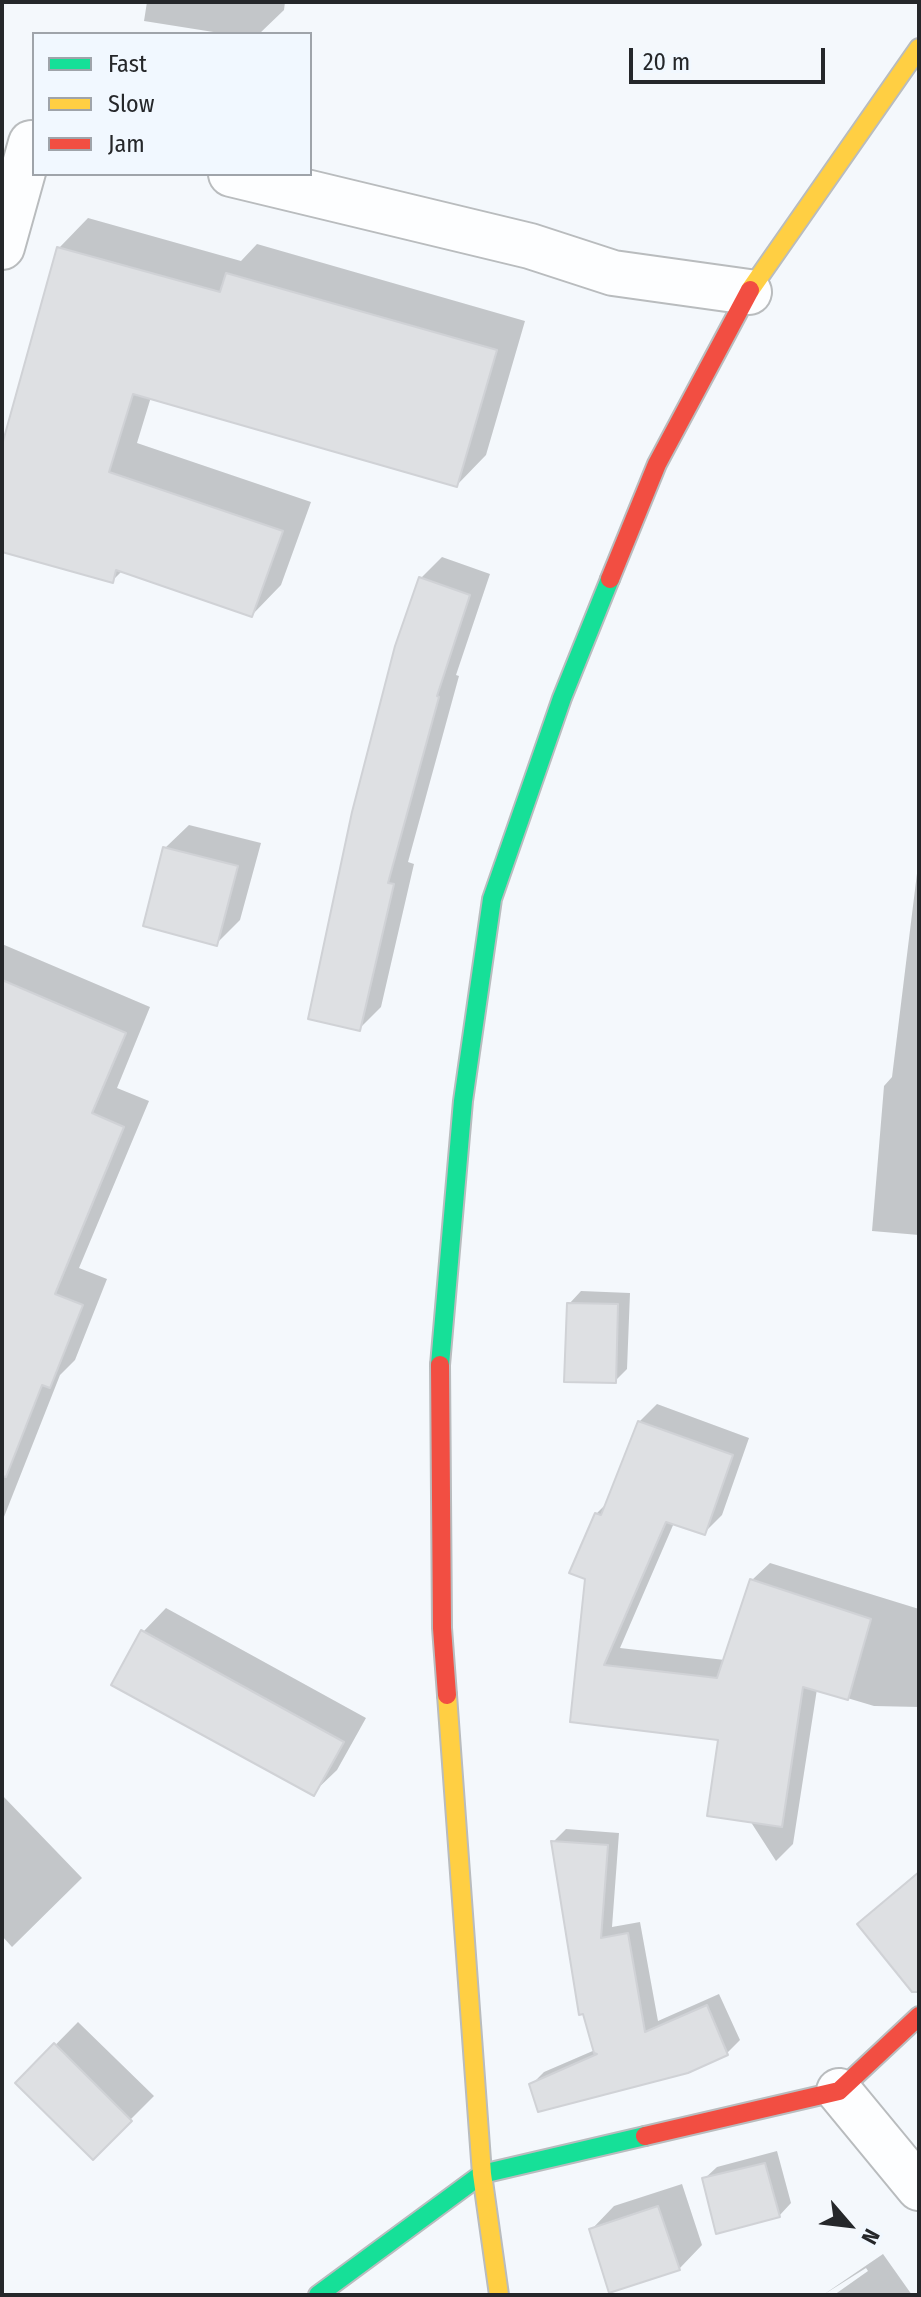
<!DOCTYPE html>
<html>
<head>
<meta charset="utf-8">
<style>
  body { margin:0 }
  #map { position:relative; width:921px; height:2297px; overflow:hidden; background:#f4f8fc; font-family:"Fira Sans Condensed",sans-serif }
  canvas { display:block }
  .frame { position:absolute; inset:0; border:4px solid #25272a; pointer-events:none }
  .legend { position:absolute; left:32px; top:32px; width:280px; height:144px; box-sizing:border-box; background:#f1f8ff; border:2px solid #9fa4aa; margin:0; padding:10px 14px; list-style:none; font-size:24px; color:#25272a }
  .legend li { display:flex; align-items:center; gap:16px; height:40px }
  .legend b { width:40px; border:2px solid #9fa4aa }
  .north { position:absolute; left:809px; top:2185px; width:80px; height:80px; -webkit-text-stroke:6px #f1f8ff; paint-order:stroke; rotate:118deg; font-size:22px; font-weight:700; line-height:32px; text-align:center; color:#25272a }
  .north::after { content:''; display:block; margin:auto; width:28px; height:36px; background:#25272a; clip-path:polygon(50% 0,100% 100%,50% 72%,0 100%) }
  .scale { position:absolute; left:629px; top:48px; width:196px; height:36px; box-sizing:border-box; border:4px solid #25272a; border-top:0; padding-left:10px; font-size:24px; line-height:28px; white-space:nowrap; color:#25272a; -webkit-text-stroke:6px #f1f8ff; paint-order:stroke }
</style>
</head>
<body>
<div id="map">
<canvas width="921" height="2297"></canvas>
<div class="frame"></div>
<ul class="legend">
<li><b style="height:10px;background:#16e098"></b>Fast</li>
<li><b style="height:10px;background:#ffcf43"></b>Slow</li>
<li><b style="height:10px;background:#f24e42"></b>Jam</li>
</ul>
<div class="north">N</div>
<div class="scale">20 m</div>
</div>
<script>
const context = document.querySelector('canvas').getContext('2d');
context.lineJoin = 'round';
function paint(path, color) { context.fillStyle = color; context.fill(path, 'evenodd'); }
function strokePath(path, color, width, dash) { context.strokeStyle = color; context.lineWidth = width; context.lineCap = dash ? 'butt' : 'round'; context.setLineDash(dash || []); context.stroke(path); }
const shadow = new Path2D(`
  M 147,2 L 285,2 L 284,10 L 259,34 L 226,34 L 144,21 Z
  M 88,218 L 241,261 L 257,244 L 525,321 L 486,455 L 457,485 L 151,397 L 137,443 L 311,502 L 281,585 L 252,615 L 123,570 L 112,581 L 2,550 L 2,452 L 59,248 Z
  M 442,557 L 490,574 L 456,675 L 459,676 L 408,862 L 414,864 L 381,1007 L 360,1028 L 421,578 Z
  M 189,825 L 261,843 L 240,920 L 216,944 L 165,848 Z
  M 919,857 L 919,1235 L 872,1231 L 884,1086 L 892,1077 Z
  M 2,944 L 150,1007 L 117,1088 L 149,1101 L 79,1268 L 107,1279 L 75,1360 L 60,1375 L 2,1522 Z
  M 581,1291 L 630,1293 L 627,1369 L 615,1381 L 569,1304 Z
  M 657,1404 L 749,1438 L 722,1515 L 704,1533 L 674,1523 L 620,1648 L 725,1660 L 752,1580 L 770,1563 L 919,1609 L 919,1707 L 874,1706 L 817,1689 L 793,1844 L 776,1861 L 716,1768 L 720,1738 L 572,1721 L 596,1514 L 607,1503 L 639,1422 Z
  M 166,1608 L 366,1718 L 337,1770 L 313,1793 L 143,1632 Z
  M 2,1795 L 82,1878 L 12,1947 L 2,1936 Z
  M 566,1829 L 619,1833 L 612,1927 L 640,1922 L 658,2021 L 719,1994 L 740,2040 L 727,2053 L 687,2071 L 531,2085 L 544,2072 L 595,2050 L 553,1842 Z
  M 919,1871 L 919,1962 L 859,1924 Z
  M 78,2022 L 154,2096 L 93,2157 L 18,2083 Z
  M 777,2151 L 791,2203 L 779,2216 L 704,2179 L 717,2167 Z
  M 682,2184 L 702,2245 L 679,2269 L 591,2230 L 614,2206 Z
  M 883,2254 L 912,2295 L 834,2295 L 868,2271 L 866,2268 L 823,2295 Z`);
const building = new Path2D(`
  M 57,247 L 220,292 L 226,273 L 497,350 L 457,487 L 133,394 L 109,472 L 283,531 L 252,617 L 116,570 L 113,583 L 2,552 L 2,445 Z
  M 419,577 L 470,595 L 437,696 L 439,697 L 388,883 L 394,884 L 360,1031 L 308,1019 L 352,812 L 395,646 Z
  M 163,847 L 238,866 L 217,946 L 143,926 Z
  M 2,980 L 126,1033 L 92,1113 L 124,1127 L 55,1294 L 83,1305 L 50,1388 L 42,1385 L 6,1477 L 2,1476 Z
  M 567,1303 L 618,1304 L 616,1383 L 564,1382 Z
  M 638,1421 L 733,1455 L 705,1535 L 666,1522 L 604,1665 L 717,1678 L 750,1579 L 871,1619 L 848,1700 L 803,1687 L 782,1827 L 707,1816 L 718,1740 L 570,1722 L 585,1579 L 569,1573 L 595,1513 L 601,1515 Z
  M 141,1630 L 344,1742 L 314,1796 L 111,1685 Z
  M 551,1841 L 608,1845 L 601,1938 L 628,1933 L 645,2032 L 707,2005 L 728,2055 L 688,2073 L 538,2112 L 529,2084 L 597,2054 L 594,2053 L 583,2014 L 579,2015 Z
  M 919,1872 L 919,1992 L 912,1992 L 857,1924 Z
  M 54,2043 L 132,2121 L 93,2160 L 15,2083 Z
  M 765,2163 L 780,2217 L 716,2234 L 702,2178 Z
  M 658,2206 L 680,2270 L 609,2293 L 589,2229 Z`);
const street = new Path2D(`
  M 231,174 L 530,246 L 613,273 L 749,292
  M 2,247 L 31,143
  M 839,2091 L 919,2188`);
const fast = new Path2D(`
  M 440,1365 L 463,1101 L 492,899 L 562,698 L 610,579
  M 318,2295 L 482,2174 L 645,2136`);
const slow = new Path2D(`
  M 750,290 L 919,48
  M 447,1695 L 482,2174 L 499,2295`);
const jam = new Path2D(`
  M 610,579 L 657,464 L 750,290
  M 440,1365 L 442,1628 L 447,1695
  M 645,2136 L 839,2091 L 919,2016`);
paint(shadow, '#0003');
paint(building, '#dee0e3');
strokePath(building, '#d0d2d6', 2);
strokePath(street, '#b9bcbe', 48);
strokePath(fast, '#b9bcbe', 22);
strokePath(slow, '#b9bcbe', 22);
strokePath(jam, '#b9bcbe', 22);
strokePath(street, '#fdfeff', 44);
strokePath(fast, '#16e098', 18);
strokePath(slow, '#ffcf43', 18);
strokePath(jam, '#f24e42', 18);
</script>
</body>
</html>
